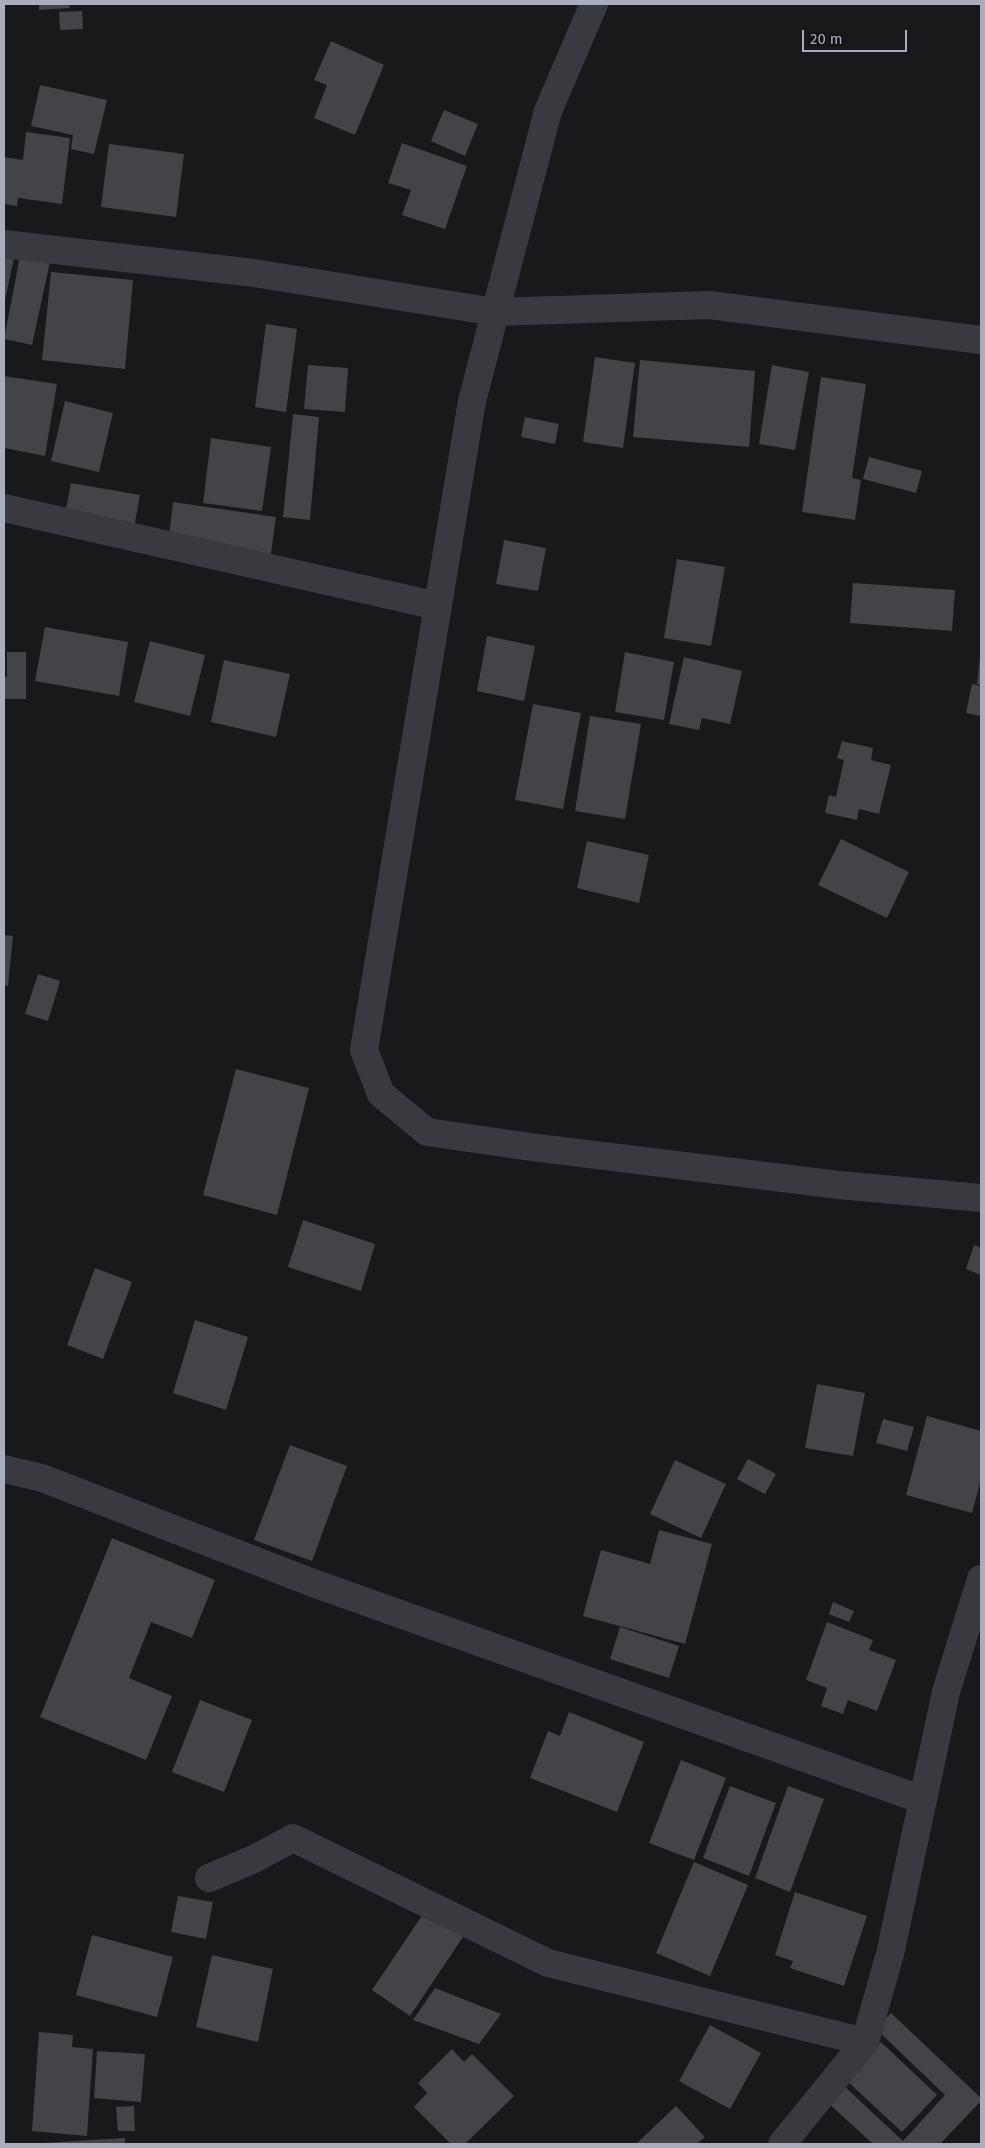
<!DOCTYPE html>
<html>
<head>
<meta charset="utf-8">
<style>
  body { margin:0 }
  #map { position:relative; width:985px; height:2148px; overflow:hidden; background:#19181b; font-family:"Fira Sans",sans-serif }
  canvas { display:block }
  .frame { position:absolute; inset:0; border:5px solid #aaaebc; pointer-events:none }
  .scale { position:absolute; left:802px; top:30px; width:105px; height:22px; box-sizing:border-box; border:2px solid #aaaebc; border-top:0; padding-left:6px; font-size:15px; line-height:18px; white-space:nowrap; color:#aaaebc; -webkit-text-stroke:4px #131316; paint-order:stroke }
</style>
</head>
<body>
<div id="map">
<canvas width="985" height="2148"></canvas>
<div class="frame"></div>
<div class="scale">20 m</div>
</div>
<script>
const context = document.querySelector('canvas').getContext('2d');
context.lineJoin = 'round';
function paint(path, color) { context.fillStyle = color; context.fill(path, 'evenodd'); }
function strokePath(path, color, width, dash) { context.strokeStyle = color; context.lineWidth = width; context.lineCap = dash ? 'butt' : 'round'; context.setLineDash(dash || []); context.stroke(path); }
const building = new Path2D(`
  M 39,4 L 69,4 L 70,8 L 39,10 Z
  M 82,11 L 83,29 L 60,30 L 59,12 Z
  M 331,41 L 384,65 L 355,135 L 314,118 L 327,85 L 314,80 Z
  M 40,85 L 107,100 L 94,154 L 71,149 L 73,135 L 31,126 Z
  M 444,110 L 478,124 L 465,156 L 431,141 Z
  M 26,132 L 70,138 L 62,204 L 18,198 L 17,206 L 4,204 L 4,157 L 23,160 Z
  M 402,143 L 467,166 L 445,229 L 402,215 L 411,190 L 388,183 Z
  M 109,144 L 184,154 L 176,217 L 101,207 Z
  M 4,251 L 15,254 L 5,300 L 4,300 Z
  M 21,251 L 51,257 L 32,345 L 4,339 Z
  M 51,272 L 133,280 L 125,369 L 42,360 Z
  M 266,324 L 297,329 L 286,412 L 255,407 Z
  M 595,357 L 635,363 L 623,448 L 583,442 Z
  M 640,360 L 755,371 L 749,447 L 633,437 Z
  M 308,365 L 348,368 L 345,412 L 304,409 Z
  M 772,365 L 809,372 L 795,450 L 759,444 Z
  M 4,376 L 57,384 L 45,456 L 4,448 Z
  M 821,377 L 866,384 L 852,478 L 861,480 L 855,520 L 802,512 Z
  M 65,401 L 113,413 L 99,472 L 51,461 Z
  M 293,414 L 319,417 L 310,520 L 283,517 Z
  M 525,417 L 559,424 L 555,444 L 521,437 Z
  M 211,438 L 271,447 L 262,511 L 203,503 Z
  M 869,457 L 922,471 L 916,493 L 863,479 Z
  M 71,483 L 140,495 L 133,533 L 64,520 Z
  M 173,502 L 276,517 L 269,568 L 167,554 Z
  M 504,540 L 546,548 L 538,591 L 496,584 Z
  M 677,559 L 725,567 L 711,646 L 664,638 Z
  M 853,583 L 955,590 L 952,631 L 850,623 Z
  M 45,627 L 128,642 L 119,696 L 35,681 Z
  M 487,636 L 535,646 L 524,701 L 477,691 Z
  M 150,641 L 205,655 L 190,716 L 134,702 Z
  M 7,652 L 26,652 L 26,699 L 4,699 L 4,677 L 7,677 Z
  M 625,652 L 674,662 L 664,720 L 615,712 Z
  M 684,657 L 742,671 L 730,724 L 702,718 L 699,730 L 669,724 Z
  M 980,657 L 981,657 L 981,685 L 977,684 Z
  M 224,660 L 290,674 L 276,737 L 211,722 Z
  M 972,684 L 981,686 L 981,716 L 966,713 Z
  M 533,704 L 581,713 L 563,809 L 515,800 Z
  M 590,716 L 641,724 L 625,819 L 575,811 Z
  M 842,741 L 873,748 L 871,760 L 891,765 L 879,814 L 859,809 L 857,820 L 825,813 L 829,795 L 836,797 L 844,760 L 837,758 Z
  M 841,839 L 909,872 L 887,918 L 818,885 Z
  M 587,841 L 649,855 L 639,903 L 577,888 Z
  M 4,935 L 13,936 L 8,986 L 4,985 Z
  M 38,974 L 60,981 L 48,1021 L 25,1014 Z
  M 236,1069 L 309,1088 L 277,1215 L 203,1195 Z
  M 303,1220 L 375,1244 L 361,1291 L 288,1267 Z
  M 974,1245 L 981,1248 L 981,1275 L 966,1269 Z
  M 95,1268 L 132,1282 L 103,1359 L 67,1345 Z
  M 195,1320 L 248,1337 L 226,1410 L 173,1393 Z
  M 817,1384 L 865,1393 L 853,1456 L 805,1448 Z
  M 927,1416 L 981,1431 L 981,1479 L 972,1513 L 906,1495 Z
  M 883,1419 L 914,1427 L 907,1451 L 876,1443 Z
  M 290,1445 L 347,1466 L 312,1561 L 254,1540 Z
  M 748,1459 L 776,1474 L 765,1494 L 737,1479 Z
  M 675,1460 L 726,1484 L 701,1538 L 650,1514 Z
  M 659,1530 L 712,1544 L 685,1644 L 583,1616 L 601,1550 L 650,1564 Z
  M 112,1538 L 215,1580 L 192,1638 L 151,1622 L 129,1678 L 172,1696 L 146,1760 L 40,1717 Z
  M 833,1602 L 854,1611 L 849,1622 L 829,1614 Z
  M 827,1622 L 873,1640 L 869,1650 L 896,1660 L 877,1711 L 848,1700 L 843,1714 L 821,1706 L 827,1688 L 806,1680 Z
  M 620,1627 L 679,1646 L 669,1678 L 610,1659 Z
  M 200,1700 L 252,1720 L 224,1792 L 172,1772 Z
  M 569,1712 L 644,1742 L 617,1812 L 530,1778 L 548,1731 L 560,1736 Z
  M 681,1760 L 726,1778 L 694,1860 L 649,1843 Z
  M 730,1786 L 776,1803 L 749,1876 L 703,1858 Z
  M 788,1786 L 824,1799 L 790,1892 L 755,1878 Z
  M 694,1862 L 748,1885 L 710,1976 L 656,1953 Z
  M 795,1892 L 867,1916 L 844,1986 L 790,1968 L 793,1961 L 775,1955 Z
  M 178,1896 L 213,1902 L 206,1939 L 171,1932 Z
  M 427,1908 L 465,1934 L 410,2016 L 372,1990 Z
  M 92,1935 L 173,1957 L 157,2017 L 76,1995 Z
  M 212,1955 L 273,1969 L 258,2042 L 196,2027 Z
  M 435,1988 L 501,2014 L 479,2044 L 413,2020 Z
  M 891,2013 L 981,2098 L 981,2101 L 940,2144 L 873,2144 L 827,2102 L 843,2085 L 903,2141 L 945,2095 L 876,2029 Z
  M 710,2025 L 761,2053 L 730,2109 L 679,2081 Z
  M 39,2032 L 73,2035 L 72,2047 L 93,2049 L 87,2136 L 32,2131 Z
  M 881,2042 L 937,2095 L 902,2132 L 846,2080 Z
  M 452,2049 L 464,2062 L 472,2054 L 514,2096 L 465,2144 L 451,2144 L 414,2107 L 427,2093 L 418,2083 Z
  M 97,2051 L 145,2054 L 141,2102 L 94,2098 Z
  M 134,2106 L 135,2131 L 118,2131 L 116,2107 Z
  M 676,2106 L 705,2137 L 697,2144 L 636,2144 Z
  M 125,2138 L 125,2144 L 43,2144 L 43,2143 Z`);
const street = new Path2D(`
  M 594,4 L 548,111 L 472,401 L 364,1050 L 381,1094 L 427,1132 L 531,1147 L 839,1185 L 981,1198
  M 4,244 L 254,273 L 495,312 L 709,305 L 981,340
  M 4,508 L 438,606
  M 4,1469 L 42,1478 L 313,1583 L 923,1800
  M 209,1878 L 254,1859 L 293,1838 L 548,1963 L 865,2042
  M 782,2144 L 865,2042 L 890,1954 L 946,1692 L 981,1579`);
paint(building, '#434348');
strokePath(street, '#393a40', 28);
</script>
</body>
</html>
